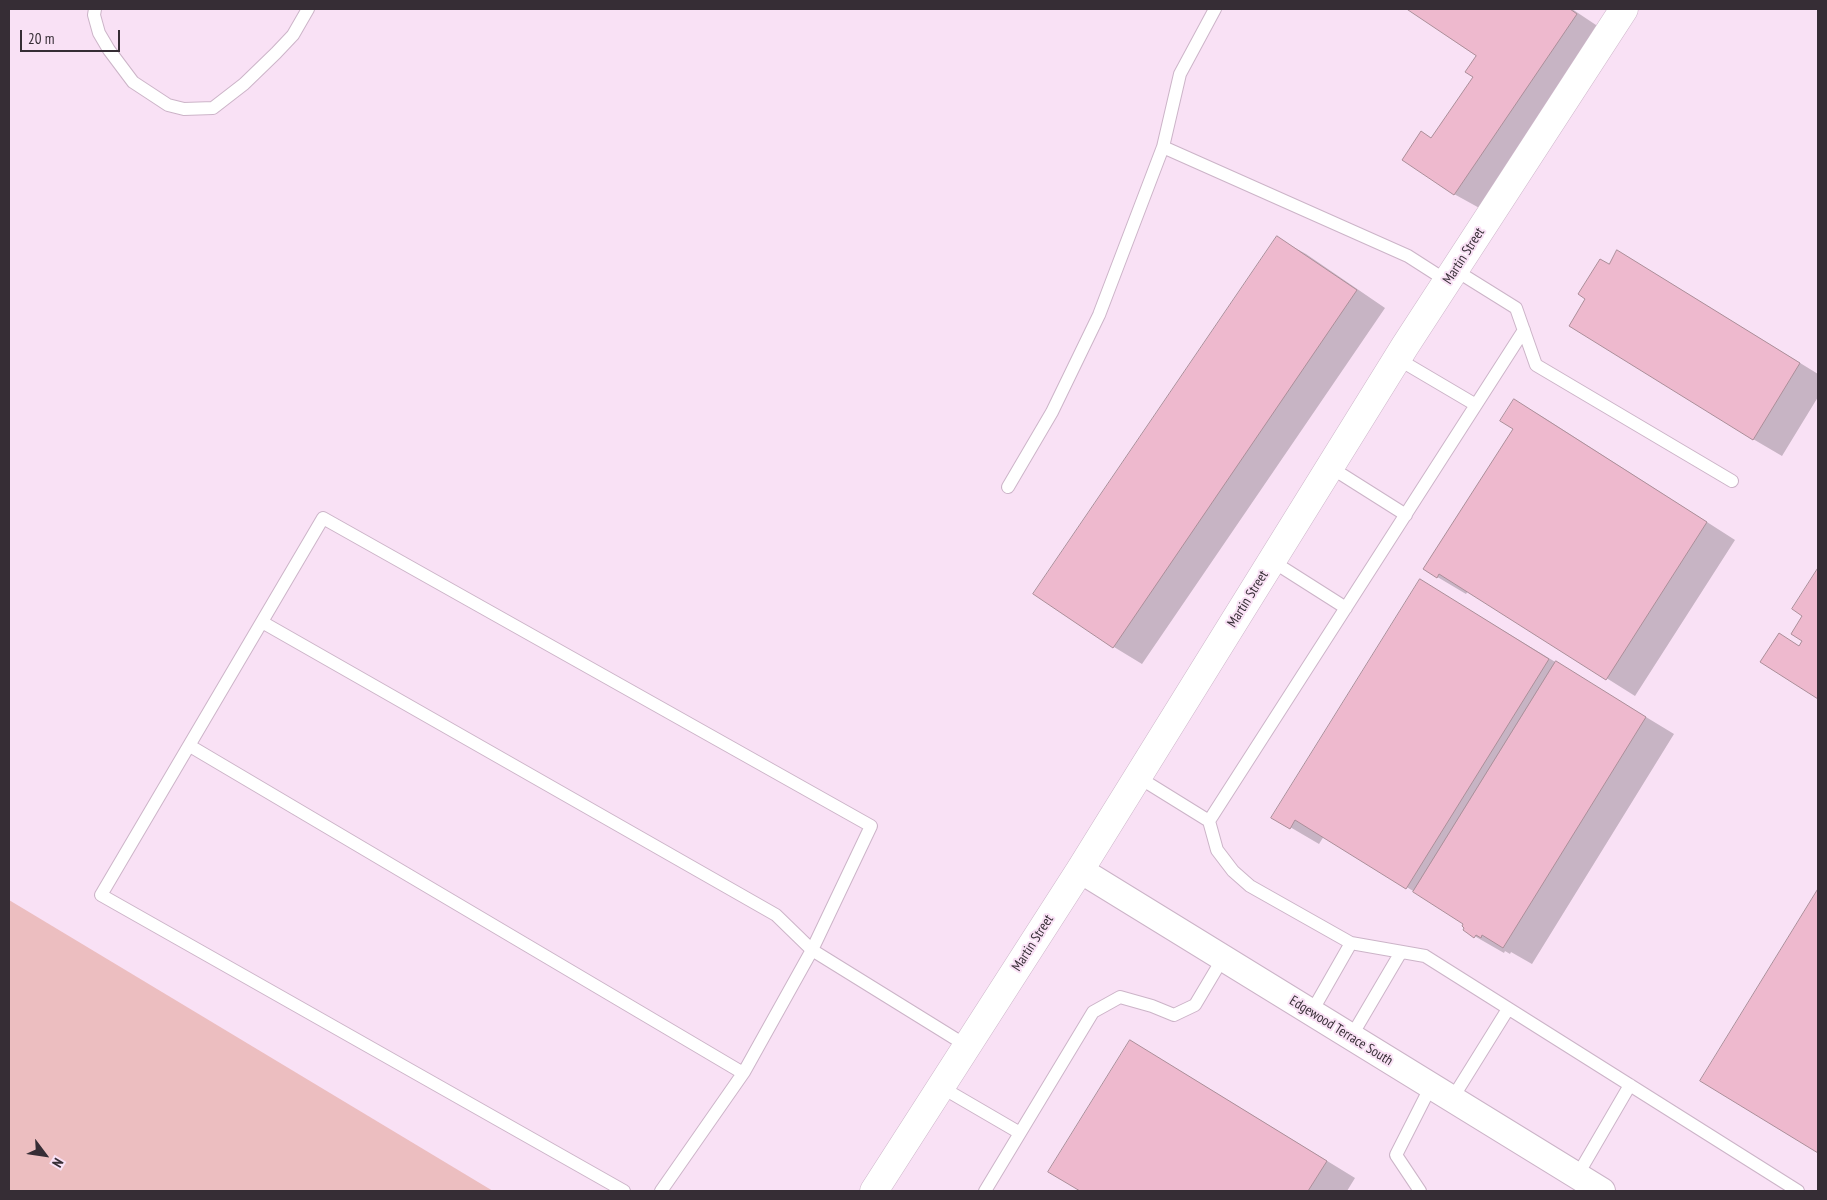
<!DOCTYPE html>
<html>
<head>
<meta charset="utf-8">
<style>
  body { margin:0 }
  #map { position:relative; width:1827px; height:1200px; overflow:hidden; background:#f9e1f5; font-family:"PT Sans Narrow",sans-serif }
  canvas { display:block }
  .frame { position:absolute; inset:0; border:10px solid #362d35; pointer-events:none }
  .north { position:absolute; left:20px; top:1130px; width:50px; height:50px; -webkit-text-stroke:4px #f9e1f5; paint-order:stroke; rotate:121deg; font-size:14px; font-weight:700; line-height:20px; text-align:center; color:#362d35 }
  .north::after { content:''; display:block; margin:auto; width:18px; height:22px; background:#362d35; clip-path:polygon(50% 0,100% 100%,50% 72%,0 100%) }
  .scale { position:absolute; left:20px; top:30px; width:100px; height:22px; box-sizing:border-box; border:2px solid #362d35; border-top:0; padding-left:6px; font-size:15px; line-height:18px; white-space:nowrap; color:#362d35; -webkit-text-stroke:4px #f9e1f5; paint-order:stroke }
</style>
</head>
<body>
<div id="map">
<canvas width="1827" height="1200"></canvas>
<div class="frame"></div>
<div class="north">N</div>
<div class="scale">20 m</div>
</div>
<script>
const context = document.querySelector('canvas').getContext('2d');
context.lineJoin = 'round';
function paint(path, color) { context.fillStyle = color; context.fill(path, 'evenodd'); }
function strokePath(path, color, width, dash) { context.strokeStyle = color; context.lineWidth = width; context.lineCap = dash ? 'butt' : 'round'; context.setLineDash(dash || []); context.stroke(path); }
function label(font, color, halo, rows, align = 'center') {
  context.font = font + ' "PT Sans Narrow",sans-serif'; context.lineWidth = 4; context.setLineDash([]); context.textBaseline = 'middle'; context.strokeStyle = halo; context.fillStyle = color; for (const [text, x, y, turn = 0] of rows) {
    context.save(); context.translate(x, y); context.rotate((+turn || 0) * Math.PI / 180); context.textAlign = isNaN(turn) ? turn : align; if (halo) context.strokeText(text, 0, 0); context.fillText(text, 0, 0); context.restore();
  }
}
const green = new Path2D(`
  M 9,900 L 493,1191 L 9,1191 Z`);
const shadow = new Path2D(`
  M 1409,9 L 1572,9 L 1605,31 L 1483,210 L 1454,194 L 1432,139 L 1475,77 L 1478,56 Z
  M 1277,238 L 1306,254 L 1385,308 L 1142,664 L 1114,647 L 1035,594 Z
  M 1618,251 L 1818,374 L 1818,397 L 1782,456 L 1753,439 L 1587,298 Z
  M 1514,400 L 1543,417 L 1735,540 L 1635,696 L 1468,591 L 1466,594 L 1424,569 L 1514,429 Z
  M 1818,570 L 1818,697 L 1762,662 L 1800,647 L 1804,641 L 1804,615 L 1794,609 Z
  M 1420,580 L 1674,734 L 1532,964 L 1511,952 L 1510,954 L 1505,951 L 1504,953 L 1464,930 L 1465,923 L 1324,836 L 1319,844 L 1273,817 Z
  M 1818,892 L 1818,1152 L 1702,1081 Z
  M 1159,1058 L 1355,1178 L 1347,1191 L 1082,1191 L 1050,1171 Z`);
const building = new Path2D(`
  M 1407,9 L 1570,9 L 1577,14 L 1454,195 L 1402,160 L 1421,131 L 1431,138 L 1473,77 L 1465,72 L 1476,56 Z
  M 1277,236 L 1357,290 L 1113,648 L 1033,594 Z
  M 1617,250 L 1800,363 L 1753,440 L 1569,326 L 1585,299 L 1578,294 L 1600,259 L 1609,264 Z
  M 1514,399 L 1707,522 L 1606,680 L 1439,574 L 1437,578 L 1423,569 L 1513,429 L 1500,421 Z
  M 1818,568 L 1818,699 L 1760,662 L 1779,633 L 1799,646 L 1802,641 L 1791,634 L 1802,616 L 1792,609 Z
  M 1420,579 L 1549,659 L 1406,889 L 1295,820 L 1290,829 L 1271,818 Z
  M 1556,661 L 1646,717 L 1503,948 L 1482,935 L 1481,938 L 1476,935 L 1474,938 L 1463,930 L 1464,928 L 1462,926 L 1463,924 L 1413,892 Z
  M 1818,889 L 1818,1153 L 1700,1081 Z
  M 1130,1040 L 1327,1161 L 1308,1191 L 1080,1191 L 1048,1172 Z`);
const service = new Path2D(`
  M 95,9 L 94,15 L 99,33 L 109,50 L 133,82 L 168,105 L 184,109 L 213,108 L 244,84 L 276,53 L 293,35 L 308,9
  M 1163,147 L 1408,256 L 1447,281
  M 1455,270 L 1516,308 L 1536,365 L 1732,481
  M 1524,330 L 1209,821 L 1217,850 L 1233,871 L 1250,886 L 1351,943 L 1425,956 L 1798,1191
  M 1398,359 L 1476,405
  M 1330,467 L 1406,515
  M 1008,487 L 1052,412 L 1099,315 L 1163,147 L 1180,74 L 1215,9
  M 1272,561 L 1346,608
  M 262,622 L 776,915 L 812,950 L 967,1046
  M 190,746 L 743,1073
  M 1138,777 L 1209,821
  M 1311,1013 L 1351,943
  M 1351,1037 L 1401,952
  M 941,1087 L 1020,1133
  M 1452,1099 L 1508,1009
  M 1577,1176 L 1630,1085
  M 624,1191 L 101,895 L 323,518 L 871,826 L 812,950 L 744,1072 L 661,1191
  M 985,1191 L 1093,1012 L 1120,997 L 1152,1006 L 1174,1015 L 1195,1005 L 1223,958
  M 1420,1191 L 1396,1155 L 1431,1086`);
const minor = new Path2D(`
  M 1080,870 L 1602,1191`);
const tertiary = new Path2D(`
  M 874,1191 L 1080,870 L 1405,346 L 1624,9`);
const streetNames = [
  ["Martin Street",1464,256,-57],
  ["Martin Street",1248,599,-58],
  ["Martin Street",1033,943,-57],
  ["Edgewood Terrace South",1341,1031,32]
];
paint(green, '#ecbec0');
paint(shadow, '#0003');
paint(building, '#eeb9ce');
strokePath(building, '#ab8e99', 1);
strokePath(service, '#ccb4c8', 14);
strokePath(minor, '#ccb4c8', 28);
strokePath(tertiary, '#ccb4c8', 29);
strokePath(service, '#fff', 12);
strokePath(minor, '#fff', 26);
strokePath(tertiary, '#fff', 28);
label('14px', '#362d35', '#f9e1f5', streetNames);
</script>
</body>
</html>
